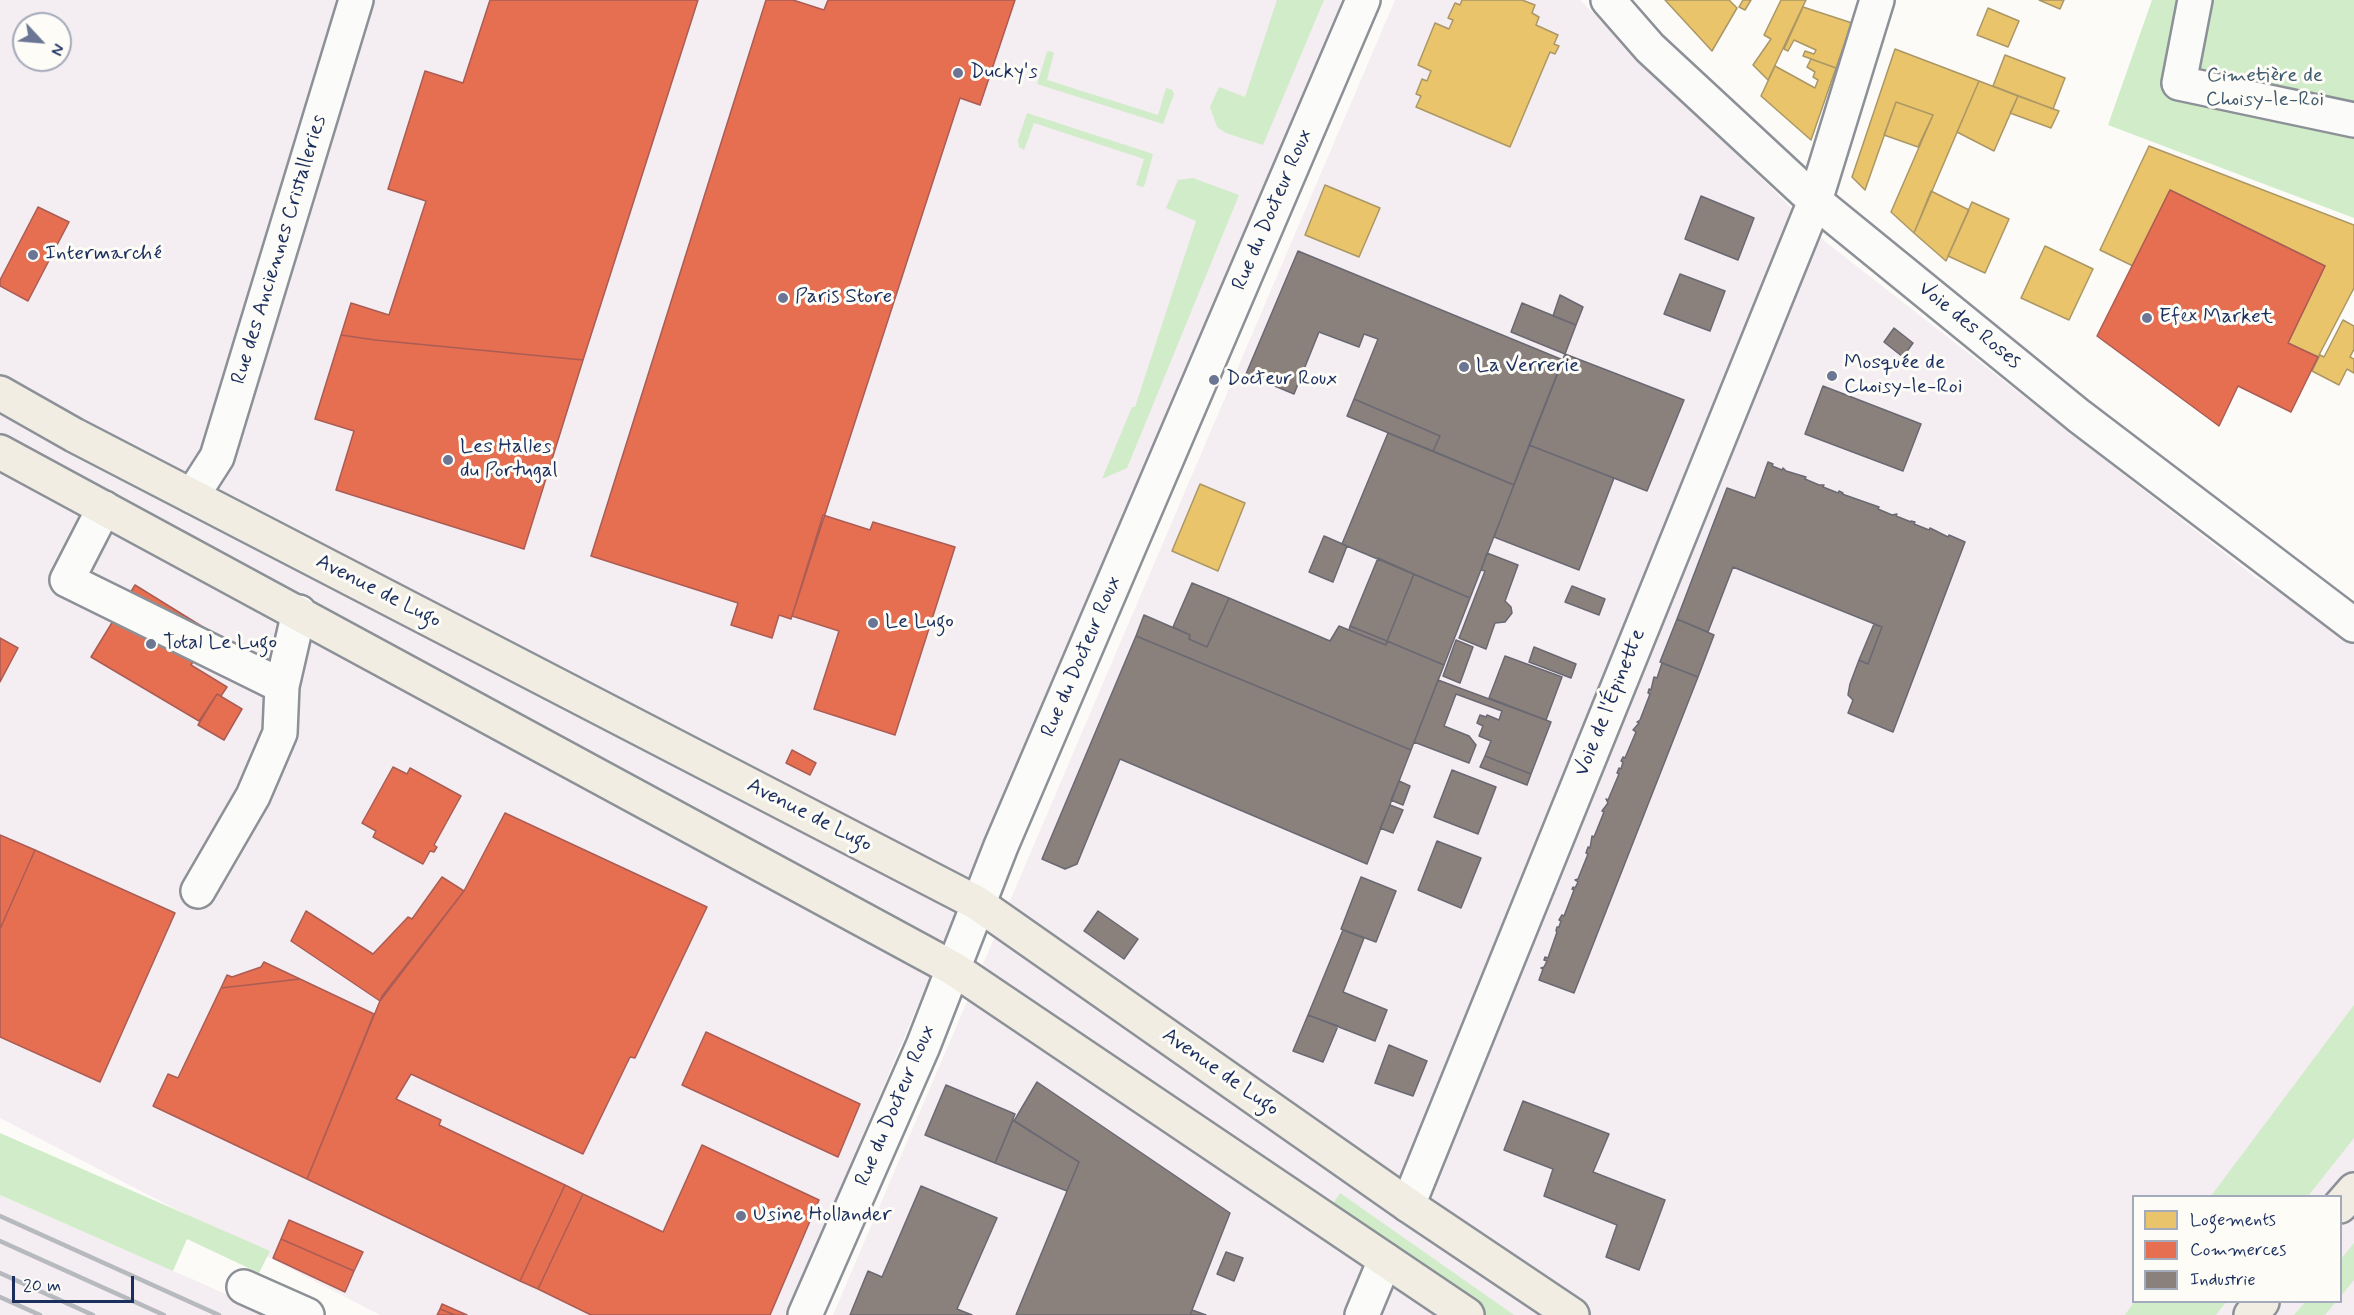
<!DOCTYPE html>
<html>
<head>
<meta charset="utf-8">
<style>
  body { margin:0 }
  #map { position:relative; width:2354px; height:1315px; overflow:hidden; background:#fcfbf8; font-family:Mynerve,sans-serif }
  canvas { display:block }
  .legend { position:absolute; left:2132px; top:1195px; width:210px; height:108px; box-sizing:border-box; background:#fdfcf7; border:2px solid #a3aaba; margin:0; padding:8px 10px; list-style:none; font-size:18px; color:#1b2f5e }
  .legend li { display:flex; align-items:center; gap:12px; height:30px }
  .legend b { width:30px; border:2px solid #a3aaba }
  .north { position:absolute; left:12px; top:12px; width:60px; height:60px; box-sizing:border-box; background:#fdfcf7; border:2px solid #a3aaba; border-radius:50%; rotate:116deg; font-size:16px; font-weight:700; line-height:24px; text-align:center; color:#1b2f5e }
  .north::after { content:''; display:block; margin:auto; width:21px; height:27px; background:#6a7694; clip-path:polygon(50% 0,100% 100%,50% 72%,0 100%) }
  .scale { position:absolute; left:12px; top:1276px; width:122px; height:27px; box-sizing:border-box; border:3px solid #1b2f5e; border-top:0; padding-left:8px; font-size:18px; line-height:21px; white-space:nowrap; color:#1b2f5e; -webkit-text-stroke:4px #fdfcf7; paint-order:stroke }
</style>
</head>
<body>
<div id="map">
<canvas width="2354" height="1315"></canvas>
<ul class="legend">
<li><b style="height:16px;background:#e9c46a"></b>Logements</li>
<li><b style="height:16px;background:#e76f51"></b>Commerces</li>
<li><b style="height:16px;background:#8a817c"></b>Industrie</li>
</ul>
<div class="north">N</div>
<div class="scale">20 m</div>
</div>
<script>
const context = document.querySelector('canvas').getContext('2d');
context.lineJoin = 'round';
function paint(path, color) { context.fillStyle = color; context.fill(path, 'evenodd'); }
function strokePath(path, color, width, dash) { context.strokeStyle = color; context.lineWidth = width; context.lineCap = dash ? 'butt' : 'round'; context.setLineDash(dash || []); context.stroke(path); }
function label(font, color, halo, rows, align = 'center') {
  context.font = font + ' Mynerve,sans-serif'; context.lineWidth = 6; context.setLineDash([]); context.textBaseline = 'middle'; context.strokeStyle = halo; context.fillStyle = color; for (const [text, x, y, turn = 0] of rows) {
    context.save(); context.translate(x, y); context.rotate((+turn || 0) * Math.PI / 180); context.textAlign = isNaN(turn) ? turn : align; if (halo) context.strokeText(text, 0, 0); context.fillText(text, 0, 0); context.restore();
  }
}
const built = new Path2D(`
  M 0,0 L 1342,0 L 787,1315 L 380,1315 L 0,1118 ZM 24,24 L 60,24 L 60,60 L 24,60 Z
  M 1395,0 L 1580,0 L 1827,243 L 2255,577 L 2354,636 L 2354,1315 L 833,1315 ZM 2134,1196 L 2340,1196 L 2340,1302 L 2134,1302 Z
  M 0,1195 L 201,1283 L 271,1315 L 0,1315 Z`);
const green = new Path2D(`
  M 1277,0 L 1324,0 L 1263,145 L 1226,133 L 1217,127 L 1210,107 L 1219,87 L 1245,97 Z
  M 2152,0 L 2354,0 L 2354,218 L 2108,125 Z
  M 1050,51 L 1054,53 L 1047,80 L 1158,115 L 1166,88 L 1172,90 L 1174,94 L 1163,124 L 1037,84 L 1047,52 Z
  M 1027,113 L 1153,154 L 1145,184 L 1143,187 L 1136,185 L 1144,159 L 1034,123 L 1024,150 L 1019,147 L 1018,140 Z
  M 1193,178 L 1239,195 L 1127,468 L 1102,479 L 1132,407 L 1135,407 L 1196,221 L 1166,208 L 1178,180 Z
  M 2354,1005 L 2354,1138 L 2308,1196 L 2211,1196 Z
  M 0,1133 L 270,1251 L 259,1273 L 187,1239 L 173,1271 L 0,1195 Z
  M 1340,1193 L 1494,1301 L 1514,1315 L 1486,1315 L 1330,1208 Z
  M 2354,1243 L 2354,1280 L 2341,1296 L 2341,1259 Z
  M 2134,1302 L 2226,1302 L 2216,1315 L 2125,1315 Z
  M 2305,1302 L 2336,1302 L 2325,1315 L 2294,1315 Z`);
const homes = new Path2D(`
  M 1462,0 L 1522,0 L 1535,5 L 1532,13 L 1539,17 L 1536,25 L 1558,35 L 1554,44 L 1559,46 L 1555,54 L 1550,52 L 1510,147 L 1416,107 L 1421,96 L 1416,94 L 1422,79 L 1427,81 L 1431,71 L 1418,65 L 1435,23 L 1449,29 L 1453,20 L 1448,18 L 1455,3 L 1460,5 Z
  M 1665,0 L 1729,0 L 1737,8 L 1712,51 Z
  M 1743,0 L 1751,0 L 1745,10 L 1739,7 Z
  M 1781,0 L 1806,0 L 1768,80 L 1753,65 L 1771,39 L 1764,35 Z
  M 2039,0 L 2064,0 L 2060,9 Z
  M 1803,7 L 1852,23 L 1836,68 L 1803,56 L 1805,51 L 1814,54 L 1816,50 L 1794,40 L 1788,51 L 1784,49 Z
  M 1988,8 L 2019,21 L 2008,47 L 1977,35 Z
  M 1895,49 L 1979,81 L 1914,233 L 1891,212 L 1933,115 L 1896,102 L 1865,190 L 1852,177 Z
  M 2005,55 L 2065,78 L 2053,109 L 1993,86 Z
  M 1811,59 L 1836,68 L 1811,140 L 1761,96 L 1775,66 L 1815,88 L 1818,80 L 1813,77 L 1815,72 L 1807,67 Z
  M 1979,81 L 2018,96 L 1994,151 L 1957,132 Z
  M 2018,96 L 2059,111 L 2051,128 L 2010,113 Z
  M 1896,102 L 1933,115 L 1918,147 L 1884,135 Z
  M 2149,146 L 2354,225 L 2354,288 L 2318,357 L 2288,343 L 2325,266 L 2170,190 L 2133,266 L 2100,250 Z
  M 1325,185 L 1380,208 L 1359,257 L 1305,235 Z
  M 1931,191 L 1969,210 L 1946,261 L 1914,233 Z
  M 1972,202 L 2009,219 L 1985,273 L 1948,256 Z
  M 2045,246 L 2093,269 L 2069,320 L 2021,298 Z
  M 2343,320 L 2354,326 L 2354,349 L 2350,357 L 2354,359 L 2354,373 L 2347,369 L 2339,385 L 2312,371 L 2320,355 L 2324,357 Z
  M 1200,484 L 1245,503 L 1218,571 L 1172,551 Z`);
const shops = new Path2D(`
  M 490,0 L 698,0 L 583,360 L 375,340 L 341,335 L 351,303 L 389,315 L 426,201 L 388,189 L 425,71 L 463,83 Z
  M 766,0 L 793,0 L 824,10 L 828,0 L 1015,0 L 980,105 L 960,98 L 792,616 L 791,619 L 779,615 L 772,638 L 731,625 L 738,603 L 591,556 Z
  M 2170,190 L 2325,266 L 2288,343 L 2318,357 L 2291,412 L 2238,386 L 2219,426 L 2097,336 Z
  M 38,207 L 69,222 L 28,301 L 0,286 L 0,280 Z
  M 341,335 L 375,340 L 583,360 L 524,549 L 336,490 L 354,431 L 315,419 Z
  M 823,515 L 870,530 L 873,522 L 955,547 L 895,735 L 814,709 L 839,631 L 792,616 Z
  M 135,585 L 211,632 L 191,665 L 227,687 L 221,696 L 217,694 L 199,721 L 91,657 Z
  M 0,638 L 18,648 L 0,682 Z
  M 217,694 L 242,709 L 224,740 L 198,725 Z
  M 792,750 L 816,763 L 810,775 L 786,763 Z
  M 393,767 L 407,774 L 410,768 L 461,796 L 434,845 L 437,847 L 434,852 L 430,851 L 423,864 L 373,837 L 376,831 L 362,823 Z
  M 505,813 L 707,907 L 635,1058 L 630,1057 L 583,1154 L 411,1074 L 396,1099 L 441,1120 L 439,1125 L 565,1185 L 520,1281 L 307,1179 L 382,996 L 464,891 Z
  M 0,835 L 35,850 L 0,929 Z
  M 35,850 L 175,913 L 100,1082 L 0,1037 L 0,929 Z
  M 442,877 L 464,891 L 380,1001 L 291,941 L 306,911 L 373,954 L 408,917 L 412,919 Z
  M 264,962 L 300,979 L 221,988 L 227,975 L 232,977 L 261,967 Z
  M 300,979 L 374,1014 L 307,1179 L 153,1106 L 168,1074 L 178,1078 L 221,988 Z
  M 706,1032 L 860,1104 L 838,1157 L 682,1085 Z
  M 702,1145 L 819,1200 L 770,1315 L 591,1315 L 538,1289 L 583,1194 L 663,1232 Z
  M 565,1185 L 583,1194 L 538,1289 L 520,1281 Z
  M 289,1220 L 363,1252 L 354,1271 L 281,1239 Z
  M 281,1239 L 354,1271 L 345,1292 L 273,1258 Z
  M 442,1304 L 467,1315 L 455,1315 L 440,1309 Z
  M 440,1309 L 455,1315 L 437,1315 Z`);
const industry = new Path2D(`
  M 1701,196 L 1754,218 L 1738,260 L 1685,239 Z
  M 1298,251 L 1563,360 L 1514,485 L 1433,451 L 1440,436 L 1354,399 L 1378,339 L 1364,334 L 1359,347 L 1319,332 L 1294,394 L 1246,374 Z
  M 1680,274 L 1725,291 L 1710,331 L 1664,314 Z
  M 1560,295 L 1583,307 L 1576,325 L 1553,316 Z
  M 1522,303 L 1576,325 L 1565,354 L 1511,332 Z
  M 1894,328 L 1913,343 L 1903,357 L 1884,342 Z
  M 1565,354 L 1684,400 L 1647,491 L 1529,445 Z
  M 1823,386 L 1921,424 L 1903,471 L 1805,434 Z
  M 1354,399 L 1440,436 L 1433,451 L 1347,416 Z
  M 1388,433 L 1514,485 L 1470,598 L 1342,544 Z
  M 1529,445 L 1614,478 L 1579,570 L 1494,537 Z
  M 1768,462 L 1773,464 L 1772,466 L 1782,470 L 1783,468 L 1786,471 L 1806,477 L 1805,479 L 1819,485 L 1824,485 L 1823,487 L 1838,493 L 1839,491 L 1843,493 L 1842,494 L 1879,507 L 1878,509 L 1892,515 L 1897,514 L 1896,516 L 1911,522 L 1911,521 L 1915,522 L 1914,524 L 1929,530 L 1930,528 L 1948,537 L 1949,535 L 1965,542 L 1893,732 L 1848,713 L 1853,700 L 1848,695 L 1850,684 L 1859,660 L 1868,664 L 1882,627 L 1733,567 L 1708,632 L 1677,619 L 1727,488 L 1755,498 Z
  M 1324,536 L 1347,546 L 1333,582 L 1309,572 Z
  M 1487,553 L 1518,565 L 1505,601 L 1511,607 L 1512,613 L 1505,622 L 1495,623 L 1486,649 L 1459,638 L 1485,571 L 1481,570 Z
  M 1378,558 L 1414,574 L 1387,641 L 1350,626 Z
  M 1414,574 L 1470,598 L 1444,665 L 1387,641 Z
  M 1192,583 L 1229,598 L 1207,647 L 1189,639 L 1190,635 L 1173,627 Z
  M 1572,586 L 1605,599 L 1599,615 L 1565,602 Z
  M 1229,598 L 1330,641 L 1339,626 L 1386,645 L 1387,641 L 1444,665 L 1411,750 L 1136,636 L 1144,615 L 1190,635 L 1189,639 L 1207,647 Z
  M 1677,619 L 1714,635 L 1698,677 L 1660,662 Z
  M 1874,624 L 1882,627 L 1868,664 L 1859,660 Z
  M 1350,626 L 1387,641 L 1386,645 L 1349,630 Z
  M 1136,636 L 1411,750 L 1367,864 L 1120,759 L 1077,864 L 1065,869 L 1042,859 Z
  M 1456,640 L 1473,647 L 1460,683 L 1443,676 Z
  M 1534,647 L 1576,664 L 1571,678 L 1529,662 Z
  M 1505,656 L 1562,677 L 1546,720 L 1489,698 Z
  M 1662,663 L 1698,677 L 1574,993 L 1539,980 L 1543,969 L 1541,968 L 1544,967 L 1547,961 L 1544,960 L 1545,957 L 1548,958 L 1557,932 L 1556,931 L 1557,927 L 1559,927 L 1561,921 L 1559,920 L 1562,915 L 1564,916 L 1574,890 L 1572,889 L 1573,887 L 1575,888 L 1578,882 L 1575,880 L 1578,879 L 1588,854 L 1586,853 L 1588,847 L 1590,848 L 1592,836 L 1594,837 L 1604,812 L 1602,811 L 1608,803 L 1606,799 L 1608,800 L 1619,774 L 1617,773 L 1619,768 L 1621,769 L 1623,762 L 1621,761 L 1623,757 L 1625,758 L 1636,732 L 1633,730 L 1639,723 L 1637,722 L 1640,720 L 1650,694 L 1648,693 L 1649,689 L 1651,690 L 1654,677 L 1657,678 Z
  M 1438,680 L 1551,722 L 1531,774 L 1485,756 L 1491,741 L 1479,736 L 1483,726 L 1477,723 L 1480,715 L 1486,717 L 1487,715 L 1499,720 L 1502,711 L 1456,694 L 1444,726 L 1469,736 L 1476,745 L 1469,763 L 1414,742 Z
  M 1485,756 L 1531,774 L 1527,785 L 1480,767 Z
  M 1452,770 L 1496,787 L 1478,834 L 1434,817 Z
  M 1399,781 L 1410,786 L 1403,805 L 1391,800 Z
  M 1390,805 L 1403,810 L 1393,833 L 1380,828 Z
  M 1437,841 L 1481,858 L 1461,908 L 1418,890 Z
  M 1361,877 L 1396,891 L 1376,942 L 1341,929 Z
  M 1098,911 L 1138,939 L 1124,959 L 1084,931 Z
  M 1343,930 L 1364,938 L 1343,992 L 1387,1010 L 1375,1041 L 1308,1015 Z
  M 1308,1015 L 1338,1026 L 1323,1062 L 1293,1051 Z
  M 1389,1045 L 1427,1061 L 1413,1096 L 1375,1083 Z
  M 1037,1082 L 1230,1213 L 1190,1315 L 1016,1315 L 1079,1162 L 1014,1121 Z
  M 946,1085 L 1015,1114 L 995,1163 L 925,1135 Z
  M 1523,1101 L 1609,1134 L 1593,1172 L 1665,1200 L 1639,1270 L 1606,1257 L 1617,1225 L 1544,1196 L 1553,1169 L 1504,1150 Z
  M 1013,1120 L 1079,1162 L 1067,1191 L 995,1163 Z
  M 921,1186 L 997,1218 L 957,1309 L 972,1315 L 850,1315 L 868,1271 L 882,1277 Z
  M 1226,1252 L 1243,1258 L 1234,1281 L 1217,1274 Z
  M 1192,1310 L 1206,1315 L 1190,1315 Z`);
const minor = new Path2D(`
  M 1608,0 L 1650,48 L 1815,201 L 2079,416 L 2354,625
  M 2195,0 L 2179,83 L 2354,120
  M 192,496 L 217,457 L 356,0
  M 104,508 L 67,580 L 282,686
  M 198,891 L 253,796 L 280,733 L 282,686 L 299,612
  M 1408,1205 L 1815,201 L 1877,0
  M 244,1287 L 307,1315
  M 805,1315 L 923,1046 L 1001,846 L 1363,0
  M 1362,1315 L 1385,1260`);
const major = new Path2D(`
  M 0,393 L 74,435 L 977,903 L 1408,1205 L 1572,1315
  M 0,452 L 954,969 L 1467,1315
  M 2340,1206 L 2354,1190
  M 2251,1315 L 2262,1302`);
const rail = new Path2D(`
  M 0,1216 L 219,1315
  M 0,1241 L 164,1315
  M 0,1273 L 93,1315
  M 0,1297 L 40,1315`);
const markers = [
  [958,73,6,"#6a7694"],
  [33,255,6,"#6a7694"],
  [783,298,6,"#6a7694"],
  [2147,318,6,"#6a7694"],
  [1464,367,6,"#6a7694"],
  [1832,376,6,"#6a7694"],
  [1214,380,6,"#6a7694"],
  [448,460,6,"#6a7694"],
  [873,623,6,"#6a7694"],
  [151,644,6,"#6a7694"],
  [741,1216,6,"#6a7694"]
];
const poiNames = [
  ["Ducky's",970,73],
  ["Intermarché",45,255],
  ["Paris Store",795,298],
  ["Efex Market",2159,318],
  ["Mosquée de",1844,364],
  ["Choisy-le-Roi",1844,388],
  ["La Verrerie",1476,367],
  ["Docteur Roux",1226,380],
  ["Les Halles",460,448],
  ["du Portugal",460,472],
  ["Le Lugo",885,623],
  ["Total Le Lugo",163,644],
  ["Usine Hollander",753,1216]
];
const parkNames = [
  ["Cimetière de",2265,77],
  ["Choisy-le-Roi",2265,101]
];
const streetNames = [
  ["Rue du Docteur Roux",1273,210,-67],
  ["Rue des Anciennes Cristalleries",280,250,-73],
  ["Voie des Roses",1969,326,39],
  ["Avenue de Lugo",378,592,27],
  ["Rue du Docteur Roux",1082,657,-67],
  ["Voie de l'Épinette",1611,703,-68],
  ["Avenue de Lugo",809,816,27],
  ["Avenue de Lugo",1220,1073,35],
  ["Rue du Docteur Roux",896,1106,-67]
];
paint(built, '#f4edf1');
paint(green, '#d1ecc8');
paint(homes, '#e9c46a');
strokePath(homes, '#ab9766', 1.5);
paint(shops, '#e76f51');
strokePath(shops, '#aa5c55', 1.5);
paint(industry, '#8a817c');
strokePath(industry, '#696873', 1.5);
strokePath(minor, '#8c9097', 38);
strokePath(major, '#8c9097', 38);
strokePath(minor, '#fbfbf9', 33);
strokePath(major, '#f1ede3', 33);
strokePath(rail, '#b6b9bd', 4.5);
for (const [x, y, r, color] of markers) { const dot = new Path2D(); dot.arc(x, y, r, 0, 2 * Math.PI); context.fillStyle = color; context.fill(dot); strokePath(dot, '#fdfcf7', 2); }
label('21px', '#1b2f5e', '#fdfcf7', poiNames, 'left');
label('21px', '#405b6f', '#fdfcf7', parkNames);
label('21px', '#1b2f5e', '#fdfcf7', streetNames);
</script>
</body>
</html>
